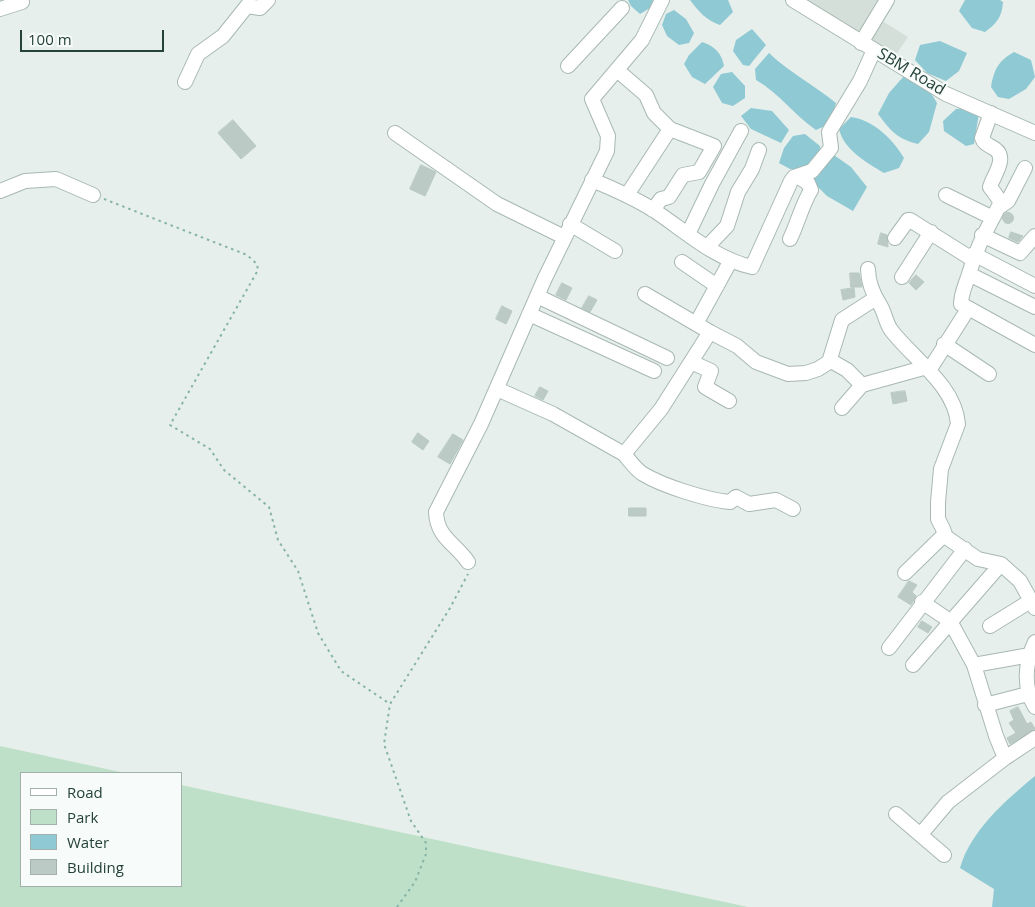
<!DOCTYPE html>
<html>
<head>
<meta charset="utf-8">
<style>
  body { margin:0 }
  #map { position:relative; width:1035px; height:907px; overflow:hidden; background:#e6efeb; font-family:"Open Sans",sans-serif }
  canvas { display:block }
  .legend { position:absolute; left:20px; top:772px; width:162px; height:115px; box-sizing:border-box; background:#f7fbf9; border:1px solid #a3b1ad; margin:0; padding:6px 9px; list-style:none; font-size:15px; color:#24423a }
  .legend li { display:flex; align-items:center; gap:10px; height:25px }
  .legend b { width:25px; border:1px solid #a3b1ad }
  .scale { position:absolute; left:20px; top:30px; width:144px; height:22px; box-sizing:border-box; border:2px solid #24423a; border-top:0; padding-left:6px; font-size:15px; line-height:18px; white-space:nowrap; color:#24423a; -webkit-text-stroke:4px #f7fbf9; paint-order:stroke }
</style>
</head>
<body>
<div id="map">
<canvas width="1035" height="907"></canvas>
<ul class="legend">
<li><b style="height:6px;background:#fff"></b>Road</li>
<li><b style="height:14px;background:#bfe0c8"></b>Park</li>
<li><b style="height:14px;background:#8ec9d4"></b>Water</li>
<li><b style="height:14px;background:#bbcac4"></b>Building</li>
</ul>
<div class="scale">100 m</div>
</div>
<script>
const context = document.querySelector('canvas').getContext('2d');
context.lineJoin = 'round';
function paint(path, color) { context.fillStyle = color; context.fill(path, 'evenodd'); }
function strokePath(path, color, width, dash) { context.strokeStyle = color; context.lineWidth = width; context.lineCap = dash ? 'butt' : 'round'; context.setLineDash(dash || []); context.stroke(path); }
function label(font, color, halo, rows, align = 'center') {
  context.font = font + ' "Open Sans",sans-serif'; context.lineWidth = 4; context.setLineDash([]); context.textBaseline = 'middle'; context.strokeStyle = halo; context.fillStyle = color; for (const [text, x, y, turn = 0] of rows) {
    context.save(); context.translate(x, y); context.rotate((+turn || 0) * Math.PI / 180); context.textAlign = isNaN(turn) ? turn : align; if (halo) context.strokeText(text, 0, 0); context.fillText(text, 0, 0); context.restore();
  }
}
const built = new Path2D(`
  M 796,0 L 887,0 L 876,17 L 908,37 L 893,59 Z`);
const green = new Path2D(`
  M 0,746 L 125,773 L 21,773 L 21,886 L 181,886 L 181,785 L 748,907 L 0,907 Z`);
const water = new Path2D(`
  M 628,0 L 653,0 L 650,8 L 640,14 L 631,6 Z
  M 690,0 L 728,0 L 733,12 L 720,25 C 706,20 699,12 690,0 Z
  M 965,0 L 1000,0 L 1003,2 C 1002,17 997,23 985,32 L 972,28 L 959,11 Z
  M 674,10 L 686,19 L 694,33 L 689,43 L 679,45 L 667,36 L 662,25 L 666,14 Z
  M 752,29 L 766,45 L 749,66 L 743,65 L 733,51 L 736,40 Z
  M 940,41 L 967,53 L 959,71 L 946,81 L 927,73 L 915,60 L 920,45 Z
  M 702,42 C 715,46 722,54 724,66 L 705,84 L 692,77 L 684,64 L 689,55 Z
  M 1014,52 L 1031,60 L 1035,77 L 1026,89 L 1009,99 L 998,97 L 991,87 C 994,70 998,61 1014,52 Z
  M 769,53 C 790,73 814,85 836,103 L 829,124 L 816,130 C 794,115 779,93 756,80 L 755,69 Z
  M 732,72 L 745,86 L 745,98 L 733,106 L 722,103 L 713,87 L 721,74 Z
  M 904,76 L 928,88 L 937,103 L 929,132 L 918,144 C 897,139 891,131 878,114 L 889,93 Z
  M 751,108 L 772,111 L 789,130 L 781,143 L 751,129 L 741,116 Z
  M 964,108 L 979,113 L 974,144 L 966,146 L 944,131 L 943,121 L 956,109 Z
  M 851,117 C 873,120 893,139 904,158 L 899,168 L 884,173 C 866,162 844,150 839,129 Z
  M 805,134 L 820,146 L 821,155 L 808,172 L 790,169 L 779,163 L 784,148 L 793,136 Z
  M 831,153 L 851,167 L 867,187 L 853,211 L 827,196 L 812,181 L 815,167 Z
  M 1035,776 L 1035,907 L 992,907 L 994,889 L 960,868 C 971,830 1006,800 1035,776 Z`);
const building = new Path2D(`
  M 233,120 L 256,146 L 241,159 L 218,133 Z
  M 421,165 L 436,172 L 425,196 L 410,189 Z
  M1002.5 218a5.5 5.5 0 1 1 11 0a5.5 5.5 0 1 1-11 0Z
  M 1011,232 L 1023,236 L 1018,242 L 1009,238 Z
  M 881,233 L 887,235 L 888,247 L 878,244 Z
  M 850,273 L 859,273 L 862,287 L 851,287 Z
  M 916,275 L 924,282 L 916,290 L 909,283 Z
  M 562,283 L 572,288 L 566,300 L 556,295 Z
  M 854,288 L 855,297 L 843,300 L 841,290 Z
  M 589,296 L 597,300 L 590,312 L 582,308 Z
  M 502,306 L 512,311 L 506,324 L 496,319 Z
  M 540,387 L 548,391 L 543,400 L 535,396 Z
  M 905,391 L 907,401 L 893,404 L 891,393 Z
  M 418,433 L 429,441 L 423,450 L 412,442 Z
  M 453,434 L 463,440 L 450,464 L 438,457 Z
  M 629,508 L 646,508 L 646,516 L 629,516 Z
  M 909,581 L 917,585 L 912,592 L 916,596 L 911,605 L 898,597 Z
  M 922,621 L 932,627 L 928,633 L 918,627 Z
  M 1018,707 L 1027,724 L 1031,722 L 1035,729 L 1010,744 L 1007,738 L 1016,733 L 1009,723 L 1014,720 L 1010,711 Z`);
const path = new Path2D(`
  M 104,199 L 247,255 L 257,264 L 258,270 L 170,425 L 210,449 L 224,470 L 269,507 L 278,540 L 298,571 L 318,633 L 341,671 L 390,704
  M 397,907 L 415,882 L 426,854 L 426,843 L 411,821 L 384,744 L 390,704 L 450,608 L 468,574`);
const minor = new Path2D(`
  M 793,0 L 946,94 L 1035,133
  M 0,9 L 22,2
  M 861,43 L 887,0
  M 568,66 L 622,8
  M 617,70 L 646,95 L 654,113 L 670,129 L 714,146 L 699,172 L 683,175 L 669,197 L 661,199 L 653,210
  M 185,82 L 198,54 L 223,36 L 247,6 L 260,8 L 268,0
  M 991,113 L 982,138 C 984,144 989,145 995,149 C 1008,158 993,176 990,187 L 1001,202 C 988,228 977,245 969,274 C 966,284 961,293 961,304 L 1035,345
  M 395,133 L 497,204 L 564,237
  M 592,180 C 614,189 635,198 655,211 C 685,231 715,259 752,267 L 791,181 L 794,177 L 812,171 L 831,148 L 829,132 L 860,81 L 874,50
  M 0,191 L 25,181 L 56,179 L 93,195
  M 627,195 L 670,129
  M 946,195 L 993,218
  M 998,208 L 1008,201 L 1025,168
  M 570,224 L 615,251
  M 688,234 L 712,184 L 741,131
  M 982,235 L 1020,253 L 1035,236
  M 895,238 L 908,220 L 910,220 L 972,259
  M 790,239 C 798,222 802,205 811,190 L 808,183 L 797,176
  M 707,247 L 727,226 L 738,192 L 752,169 L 759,150
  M 974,254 L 1035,286
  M 682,262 L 717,286
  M 868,269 C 868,283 873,294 880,305 C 885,313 886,323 891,330 C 912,358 955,385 958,424 L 941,469 L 938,502 L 938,519 L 943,529 L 946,537 L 978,559 L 1001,564 L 1020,581 L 1035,608
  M 969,274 L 1035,307
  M 902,277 L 931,232
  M 645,294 L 710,332 L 661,409 L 624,454 C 630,461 636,470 643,474 C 663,486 707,500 730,502 L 736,497 L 749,504 L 776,500 L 793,509
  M 537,296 L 667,358
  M 529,314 L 654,371
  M 697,322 L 731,260
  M 710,332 L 737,346 L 756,362 L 788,374 L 806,373 L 818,369 L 829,362 L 833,362 L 847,370 L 862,385
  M 944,344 L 989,374
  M 691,362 L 711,371 L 705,387 L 729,401
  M 829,362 L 842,320 L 876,298
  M 930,369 L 968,309
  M 497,389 L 553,414 L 624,454
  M 842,408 L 862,385 L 927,367
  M 468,562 C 455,543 437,538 436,512 L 481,424 L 545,278 L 607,151 L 608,136 L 592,99 L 642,40 L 662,0
  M 905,573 L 945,534
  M 922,602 L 950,621 L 974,665 L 996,736 L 1005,758
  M 990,626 L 1032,600
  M 1035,642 C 1025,663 1023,687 1035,707
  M 889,648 L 965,549
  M 913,665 L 1001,564
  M 974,665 L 1030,655
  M 985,705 L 1028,694
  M 896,814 L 944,855
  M 921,834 L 948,802 L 1005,758 L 1035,738`);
const streetNames = [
  ["SBM Road",911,72,31]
];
paint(built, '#d4dfda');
paint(green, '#bfe0c8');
paint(water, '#8ec9d4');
paint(building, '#bbcac4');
strokePath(building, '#b8c9c2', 1);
strokePath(minor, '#a8b8b2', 16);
strokePath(path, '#86b3a5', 2, [2.5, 4]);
strokePath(minor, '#fff', 14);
label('16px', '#24423a', '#f7fbf9', streetNames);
</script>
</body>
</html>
